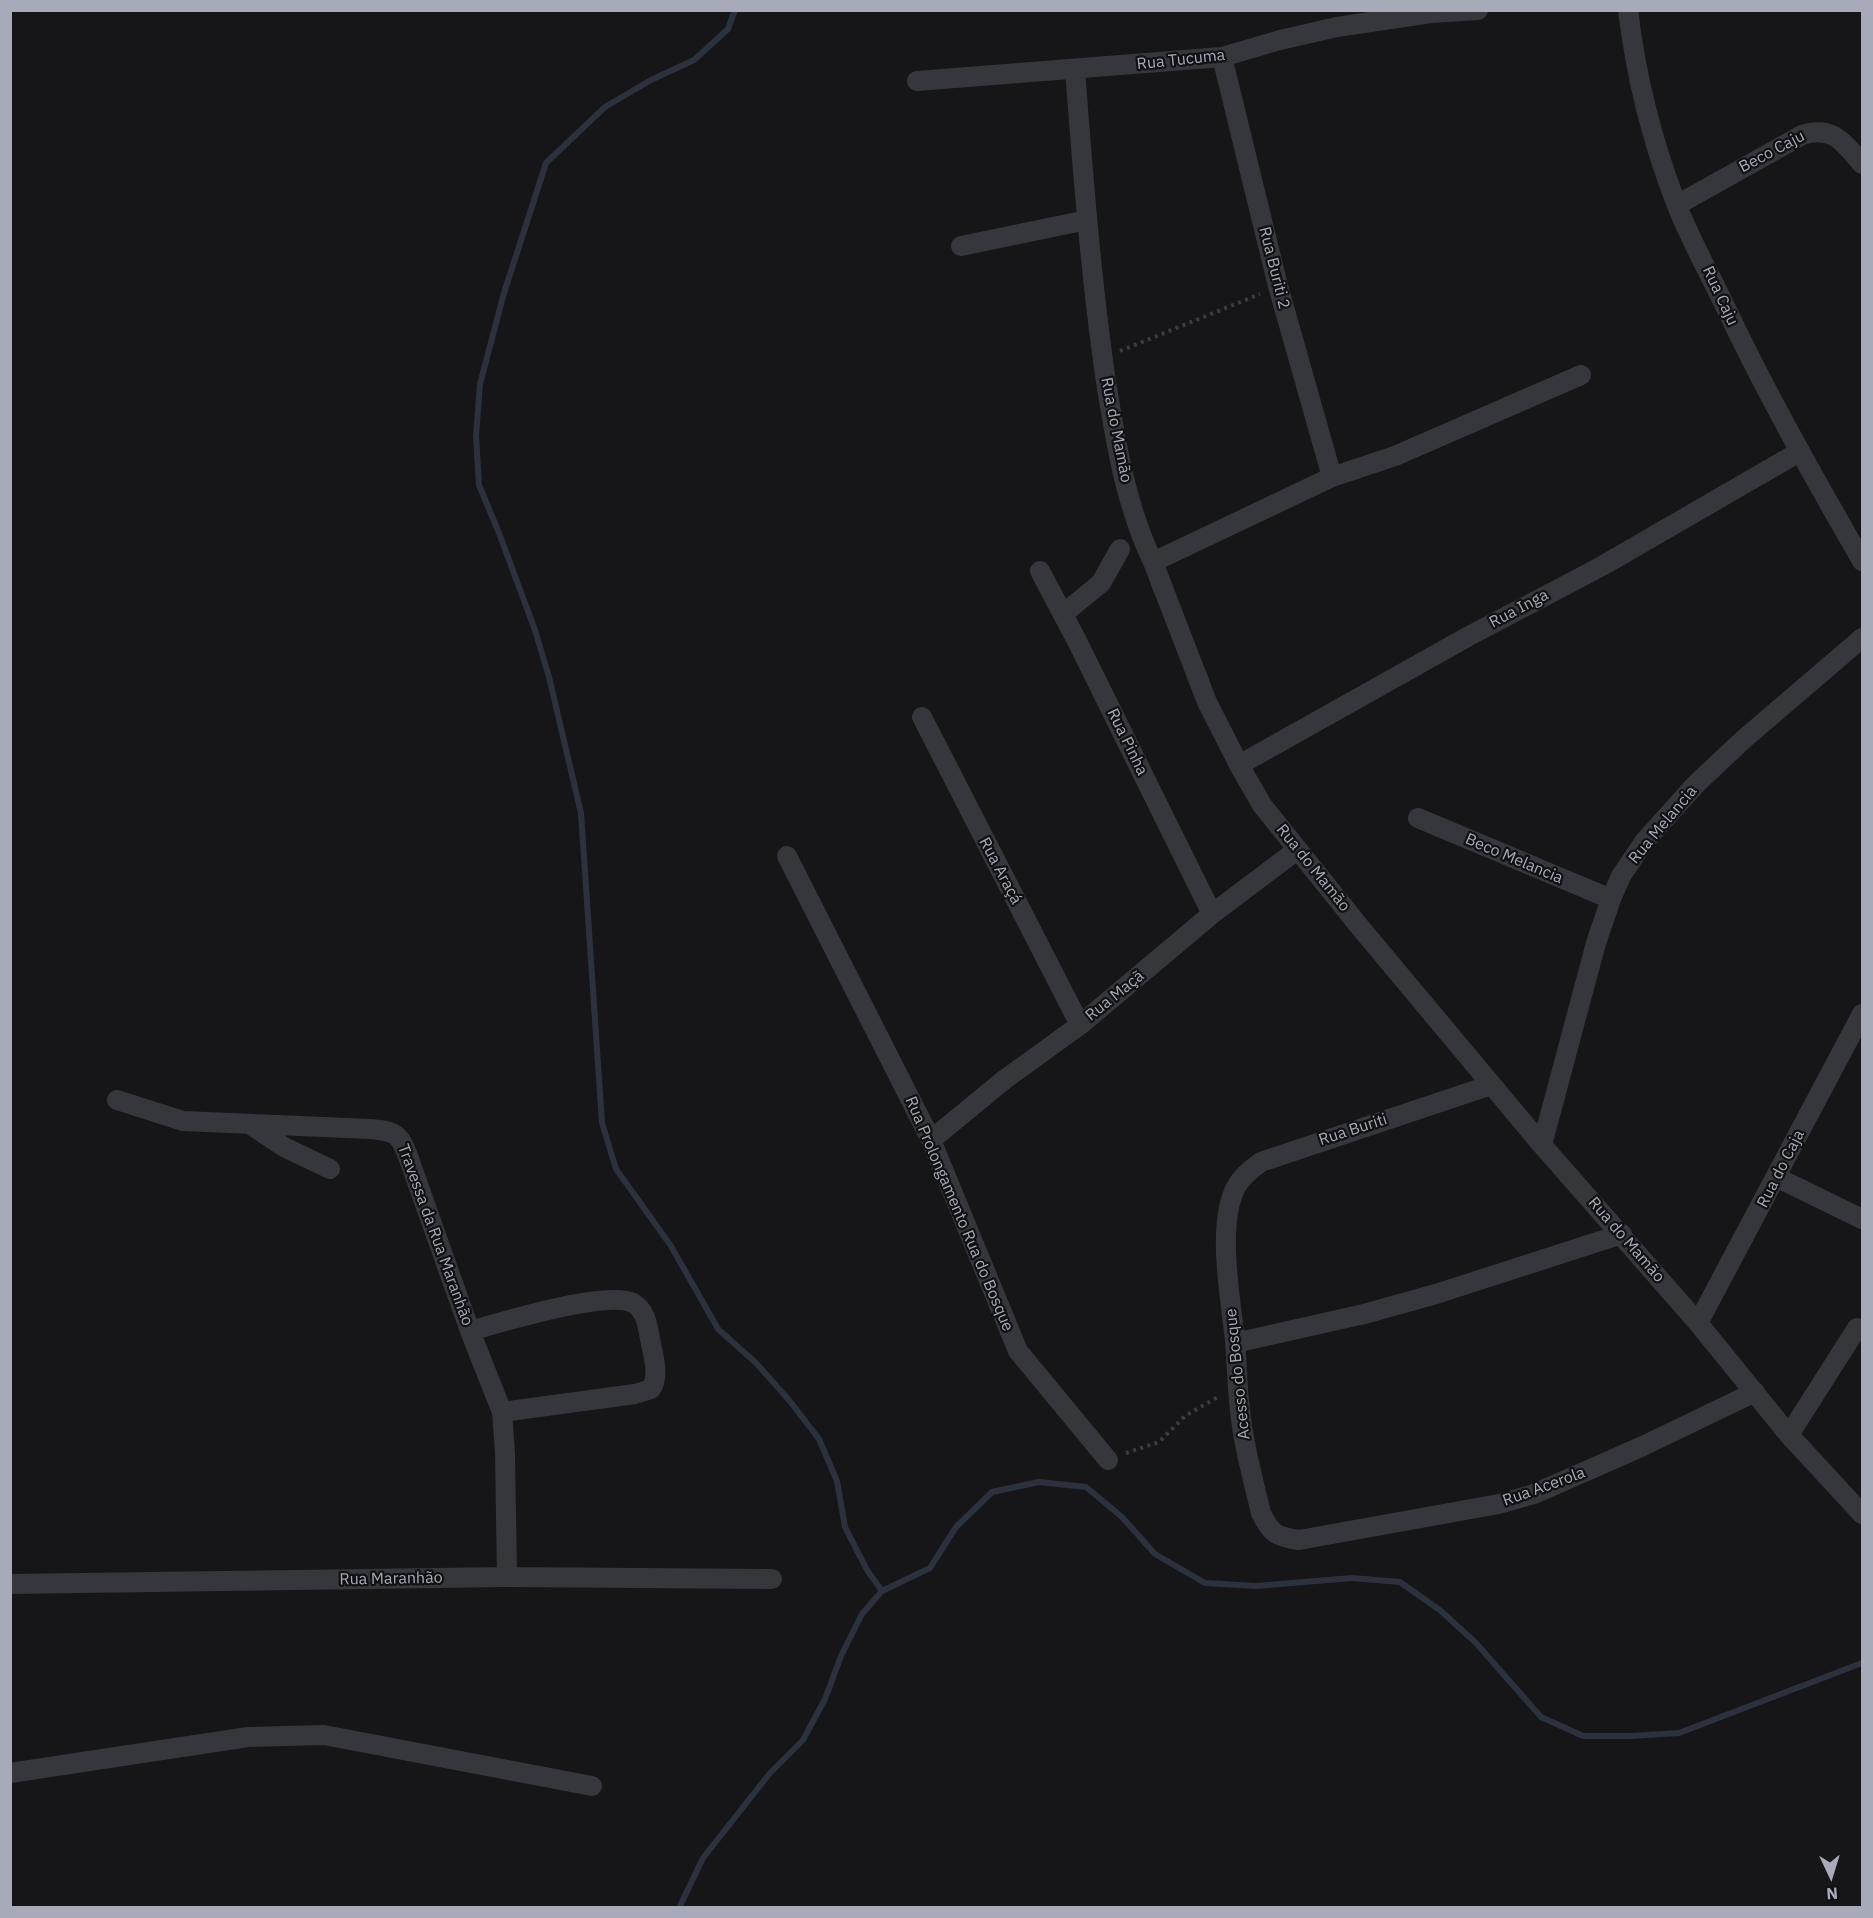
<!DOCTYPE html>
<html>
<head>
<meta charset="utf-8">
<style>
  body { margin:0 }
  #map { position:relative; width:1873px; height:1918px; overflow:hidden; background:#161618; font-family:"IBM Plex Sans",sans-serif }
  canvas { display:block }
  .frame { position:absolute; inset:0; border:12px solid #a7aab9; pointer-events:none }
  .north { position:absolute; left:1801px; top:1846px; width:60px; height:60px; -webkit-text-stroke:4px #111113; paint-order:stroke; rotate:176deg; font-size:16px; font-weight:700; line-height:24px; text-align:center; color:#a7aab9 }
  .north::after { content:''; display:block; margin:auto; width:21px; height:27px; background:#a7aab9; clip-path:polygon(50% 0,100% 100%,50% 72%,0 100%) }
</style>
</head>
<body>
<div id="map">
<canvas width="1873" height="1918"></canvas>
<div class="frame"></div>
<div class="north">N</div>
</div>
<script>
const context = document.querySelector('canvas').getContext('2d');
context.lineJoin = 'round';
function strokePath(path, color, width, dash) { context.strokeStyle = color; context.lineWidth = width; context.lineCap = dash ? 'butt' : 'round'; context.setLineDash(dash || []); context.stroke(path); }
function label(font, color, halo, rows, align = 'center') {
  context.font = font + ' "IBM Plex Sans",sans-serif'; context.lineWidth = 4.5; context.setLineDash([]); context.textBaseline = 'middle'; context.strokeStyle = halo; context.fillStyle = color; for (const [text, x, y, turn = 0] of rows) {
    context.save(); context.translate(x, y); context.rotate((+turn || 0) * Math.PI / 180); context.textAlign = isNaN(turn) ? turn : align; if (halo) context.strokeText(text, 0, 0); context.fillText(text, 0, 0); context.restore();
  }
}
const stream = new Path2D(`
  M 735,10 L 728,29 L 694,60 L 651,80 L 605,107 L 546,163 L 504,293 L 480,384 L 476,436 L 479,485 L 499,533 L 535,630 L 549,677 L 581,813 L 602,1123 L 616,1169 L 671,1246 L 718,1329 L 756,1363 L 789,1400 L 819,1439 L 837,1481 L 845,1527 L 867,1570 L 882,1591
  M 679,1908 L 703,1858 L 770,1773 L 803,1740 L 825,1699 L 841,1656 L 862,1614 L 882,1591 L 930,1568 L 956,1527 L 992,1492 L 1039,1482 L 1086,1487 L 1122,1517 L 1155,1554 L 1205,1583 L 1256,1586 L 1352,1578 L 1400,1582 L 1441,1611 L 1476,1643 L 1541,1717 L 1583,1736 L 1631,1736 L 1679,1733 L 1862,1663`);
const path = new Path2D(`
  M 1120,351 L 1260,294
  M 1126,1453 L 1159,1442 L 1185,1416 L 1218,1397`);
const street = new Path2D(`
  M 1628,10 C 1636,77 1652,141 1676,203 C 1689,237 1707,269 1723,302 C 1765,391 1813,476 1862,561
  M 1222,57 L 1278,286 L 1332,477
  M 1075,70 C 1083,174 1091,279 1106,382 C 1116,444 1126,506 1153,562 L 1207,702 L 1239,765 L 1262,805 L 1359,926 L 1542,1145 L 1698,1323 L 1789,1435 L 1862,1514
  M 917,81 L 1222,57 L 1280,40 L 1337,27 L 1431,13 L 1478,10
  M 1677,205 L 1802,135 C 1833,125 1844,143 1862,164
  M 961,246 L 1087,220
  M 1153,562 L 1332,477 L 1395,456 L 1581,375
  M 1040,571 L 1077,641 L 1212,914
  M 1063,614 L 1101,583 L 1120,549
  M 922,717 L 1080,1025
  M 1239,765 L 1469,636 L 1602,566 L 1799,452
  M 1418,818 L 1611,899
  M 787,856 L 931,1140 L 1018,1351 L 1108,1460
  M 1491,1085 L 1261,1162 C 1251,1169 1242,1176 1236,1187 C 1216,1225 1231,1300 1235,1341 C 1237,1364 1237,1387 1240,1410 C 1243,1444 1253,1479 1261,1513 C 1271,1534 1277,1537 1299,1540 L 1499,1504 L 1534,1494 L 1643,1446 L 1755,1392
  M 117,1100 L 183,1121 L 370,1129 C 396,1131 400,1134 409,1159 L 470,1331 L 502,1412 L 505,1453 L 507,1577
  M 251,1125 L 284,1147 L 330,1169
  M 931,1140 L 1004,1080 L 1080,1025 L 1212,914 L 1297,850
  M 1542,1145 L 1596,943 L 1611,899 L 1621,876 L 1644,842 L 1696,784 L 1744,739 L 1862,638
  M 1776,1177 L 1862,1219
  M 1698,1323 L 1862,1014
  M 470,1331 C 502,1322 606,1290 633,1303 C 646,1310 648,1327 650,1339 C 653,1354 660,1376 651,1389 L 635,1394 L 502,1412
  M 1235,1343 L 1364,1314 L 1436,1294 L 1622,1234
  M 1789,1435 L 1857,1328
  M 10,1584 L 507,1577 L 772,1579
  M 10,1773 L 248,1737 L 324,1735 L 592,1786`);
const streetNames = [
  ["Rua Tucuma",1181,60,-6],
  ["Beco Caju",1772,152,-28],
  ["Rua Buriti 2",1274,268,76],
  ["Rua Caju",1720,296,65],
  ["Rua do Mamão",1116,430,79],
  ["Rua Inga",1519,609,-28],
  ["Rua Pinha",1127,742,64],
  ["Rua Melancia",1663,825,-50],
  ["Beco Melancia",1514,859,23],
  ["Rua do Mamão",1313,868,51],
  ["Rua Araçá",1000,871,62],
  ["Rua Maçã",1115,996,-39],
  ["Rua Buriti",1353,1130,-18],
  ["Rua do Caja",1781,1169,-63],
  ["Rua Prolongamento Rua do Bosque",959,1214,67],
  ["Travessa da Rua Maranhão",435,1235,70],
  ["Rua do Mamão",1626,1240,49],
  ["Acesso do Bosque",1238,1374,-96],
  ["Rua Acerola",1544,1487,-20],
  ["Rua Maranhão",391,1579,-1]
];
strokePath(stream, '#2b323d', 6);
strokePath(path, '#3c3d44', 4, [3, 4.5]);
strokePath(street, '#36363d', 20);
label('16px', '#a7aab9', '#111113', streetNames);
</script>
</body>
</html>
